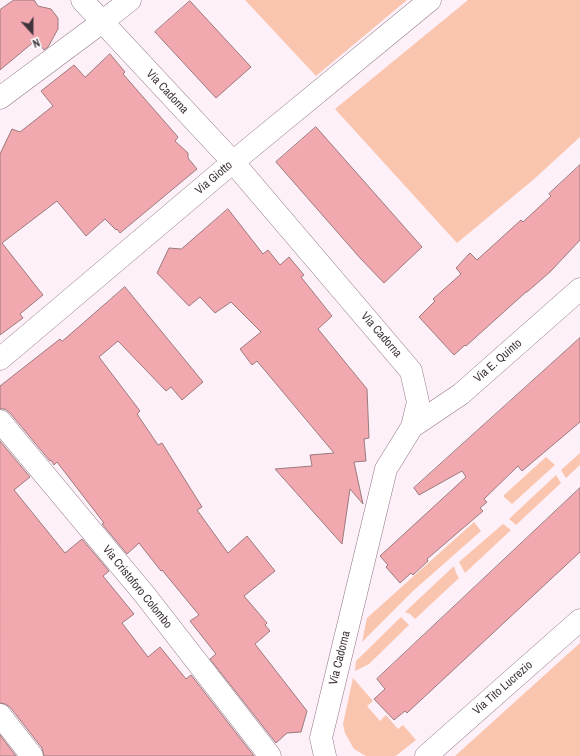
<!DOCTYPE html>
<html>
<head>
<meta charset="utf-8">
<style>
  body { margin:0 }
  #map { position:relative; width:580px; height:756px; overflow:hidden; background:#fdf0f8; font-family:"Archivo Narrow",sans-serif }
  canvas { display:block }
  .north { position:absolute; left:12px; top:12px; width:40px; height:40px; -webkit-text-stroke:3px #fff; paint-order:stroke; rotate:159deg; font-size:11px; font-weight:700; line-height:16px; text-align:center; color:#40343c }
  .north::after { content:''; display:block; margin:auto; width:14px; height:18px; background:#40343c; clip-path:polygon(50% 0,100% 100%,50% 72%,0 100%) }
</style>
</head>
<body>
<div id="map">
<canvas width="580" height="756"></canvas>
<div class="north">N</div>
</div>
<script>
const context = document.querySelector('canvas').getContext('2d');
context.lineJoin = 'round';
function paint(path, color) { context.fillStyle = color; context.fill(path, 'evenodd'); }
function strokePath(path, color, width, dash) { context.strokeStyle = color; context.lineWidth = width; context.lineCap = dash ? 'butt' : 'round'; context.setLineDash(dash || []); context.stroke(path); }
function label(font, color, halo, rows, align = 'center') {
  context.font = font + ' "Archivo Narrow",sans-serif'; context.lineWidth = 3; context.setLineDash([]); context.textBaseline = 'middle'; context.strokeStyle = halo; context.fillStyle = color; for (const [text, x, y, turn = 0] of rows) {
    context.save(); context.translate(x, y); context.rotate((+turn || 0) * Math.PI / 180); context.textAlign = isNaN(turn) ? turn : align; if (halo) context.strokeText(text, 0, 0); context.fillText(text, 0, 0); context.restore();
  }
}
const green = new Path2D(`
  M 245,0 L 407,0 L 316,76 Z
  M 468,0 L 580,0 L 580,137 L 533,180 L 457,243 L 335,109 Z
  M 580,453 L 580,465 L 566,478 L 561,470 Z
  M 546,457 L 555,465 L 512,504 L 503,496 Z
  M 556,475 L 561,483 L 516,525 L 509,519 Z
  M 474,522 L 481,531 L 413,591 L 362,642 L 367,618 Z
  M 503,524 L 511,530 L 465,573 L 459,562 Z
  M 454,566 L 456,573 L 459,578 L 415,619 L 410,614 L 405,612 Z
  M 401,617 L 409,625 L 369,664 L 355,671 L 356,661 Z
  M 580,643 L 580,756 L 455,756 Z
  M 353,678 L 373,701 L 367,706 L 380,721 L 386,715 L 398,729 L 403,725 L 416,740 L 397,755 L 395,756 L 366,756 L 354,749 L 345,733 L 343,724 Z`);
const building = new Path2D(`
  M 14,0 L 34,0 L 38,6 L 51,9 L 58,18 L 58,29 L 48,47 L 44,50 L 36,40 L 0,70 L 0,10 Z
  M 190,1 L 251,67 L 216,98 L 155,32 Z
  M 110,54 L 125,72 L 123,74 L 178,137 L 175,141 L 188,153 L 188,158 L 197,169 L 120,233 L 117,229 L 116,230 L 105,219 L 86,236 L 57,201 L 2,243 L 43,295 L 20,314 L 23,318 L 0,335 L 0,154 L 12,129 L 20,132 L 53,106 L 41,91 L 74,65 L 85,77 Z
  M 316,127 L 422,247 L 384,283 L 360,258 L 276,162 Z
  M 580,165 L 580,240 L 550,272 L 527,292 L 526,292 L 466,346 L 465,345 L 454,355 L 419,317 L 435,301 L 433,299 L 461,274 L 456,268 L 470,253 L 477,260 L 521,220 L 523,222 L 551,196 L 549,194 Z
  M 228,209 L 263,254 L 268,250 L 280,265 L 289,257 L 304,275 L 301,277 L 332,316 L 318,329 L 367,389 L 369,438 L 364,439 L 366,461 L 354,462 L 363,504 L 350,489 L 342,544 L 275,469 L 312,466 L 310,455 L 334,453 L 257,361 L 252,365 L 240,349 L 261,332 L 231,302 L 215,313 L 200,297 L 189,306 L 157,273 L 169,248 L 181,249 Z
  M 125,287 L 203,382 L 182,400 L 171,387 L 166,391 L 118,341 L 99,357 L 140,411 L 137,414 L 158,445 L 162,443 L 202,507 L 197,510 L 228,553 L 247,536 L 275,571 L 244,596 L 267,623 L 265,625 L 270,631 L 255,644 L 307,711 L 301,732 L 287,733 L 276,743 L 210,659 L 216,654 L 190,621 L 199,615 L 162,570 L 161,571 L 139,543 L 127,554 L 102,524 L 104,523 L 57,462 L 54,465 L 51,460 L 50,461 L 10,413 L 5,409 L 0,409 L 0,386 L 60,339 L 62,341 Z
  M 580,338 L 580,422 L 522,471 L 518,466 L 484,499 L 487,502 L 480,508 L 483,511 L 427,559 L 428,561 L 413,575 L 411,573 L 400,583 L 386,567 L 388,565 L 380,556 L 466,477 L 462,471 L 419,495 L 414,488 Z
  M 0,441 L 30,477 L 14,490 L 65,553 L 82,539 L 109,571 L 103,576 L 134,614 L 122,623 L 148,657 L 160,647 L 186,679 L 191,675 L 254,756 L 44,756 L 42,748 L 10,707 L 5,704 L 0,703 Z
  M 580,488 L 580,552 L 407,713 L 405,711 L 394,720 L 374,699 L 385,689 L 377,679 Z
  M 0,735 L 16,756 L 0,756 Z`);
const street = new Path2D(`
  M 82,0 L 233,162 L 411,371 L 418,402 L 412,427 L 386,469 L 321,738 L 325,756
  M 0,98 L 102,22 L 130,0
  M 0,421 L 145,595 L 270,756
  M 412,427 L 461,394 L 580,289
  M 0,715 L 32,756
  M 426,756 L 580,620`);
const secondary = new Path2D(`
  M 0,359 L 233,162 L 430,0`);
const streetNames = [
  ["Via Cadorna",167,92,47],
  ["Via Giotto",214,178,-40],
  ["Via Cadorna",381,335,49],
  ["Via E. Quinto",498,361,-41],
  ["Via Cristoforo Colombo",137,587,51],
  ["Via Cadorna",340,658,-76],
  ["Via Tito Lucrezio",503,688,-41]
];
paint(green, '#fac5ae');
paint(building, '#f1a8af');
strokePath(building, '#9b7a7d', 1);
strokePath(street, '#917686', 23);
strokePath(secondary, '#917686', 23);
strokePath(street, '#fff', 22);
strokePath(secondary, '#fff', 22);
label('12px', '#40343c', '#fff', streetNames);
</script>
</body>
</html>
